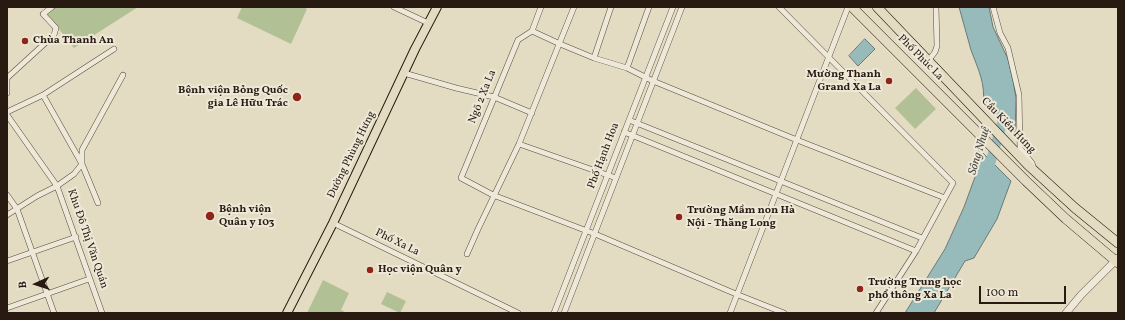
<!DOCTYPE html>
<html>
<head>
<meta charset="utf-8">
<style>
  body { margin:0 }
  #map { position:relative; width:1125px; height:320px; overflow:hidden; background:#e4dcc2; font-family:Vollkorn,serif }
  canvas { display:block }
  .frame { position:absolute; inset:0; border:8px solid #291a11; pointer-events:none }
  .north { position:absolute; left:16px; top:264px; width:40px; height:40px; -webkit-text-stroke:3px #ede8d7; paint-order:stroke; rotate:267deg; font-size:11px; font-weight:700; line-height:16px; text-align:center; color:#291a11 }
  .north::after { content:''; display:block; margin:auto; width:14px; height:18px; background:#291a11; clip-path:polygon(50% 0,100% 100%,50% 72%,0 100%) }
  .scale { position:absolute; left:979px; top:286px; width:87px; height:18px; box-sizing:border-box; border:2px solid #291a11; border-top:0; padding-left:5px; font-size:12px; line-height:14px; white-space:nowrap; color:#291a11; -webkit-text-stroke:3px #ede8d7; paint-order:stroke }
</style>
</head>
<body>
<div id="map">
<canvas width="1125" height="320"></canvas>
<div class="frame"></div>
<div class="north">B</div>
<div class="scale">100 m</div>
</div>
<script>
const context = document.querySelector('canvas').getContext('2d');
context.lineJoin = 'round';
function paint(path, color) { context.fillStyle = color; context.fill(path, 'evenodd'); }
function strokePath(path, color, width, dash) { context.strokeStyle = color; context.lineWidth = width; context.lineCap = dash ? 'butt' : 'round'; context.setLineDash(dash || []); context.stroke(path); }
function label(font, color, halo, rows, align = 'center') {
  context.font = font + ' Vollkorn,serif'; context.lineWidth = 4; context.setLineDash([]); context.textBaseline = 'middle'; context.strokeStyle = halo; context.fillStyle = color; for (const [text, x, y, turn = 0] of rows) {
    context.save(); context.translate(x, y); context.rotate((+turn || 0) * Math.PI / 180); context.textAlign = isNaN(turn) ? turn : align; if (halo) context.strokeText(text, 0, 0); context.fillText(text, 0, 0); context.restore();
  }
}
const green = new Path2D(`
  M 56,7 L 138,7 L 74,48 L 47,14 Z
  M 242,7 L 304,7 L 307,9 L 291,44 L 237,18 Z
  M 916,88 L 936,109 L 915,129 L 895,108 Z
  M 323,280 L 349,293 L 341,310 L 347,313 L 307,313 Z
  M 387,292 L 406,301 L 400,313 L 381,304 Z`);
const water = new Path2D(`
  M 959,7 L 989,7 L 993,27 L 1008,59 L 1013,81 L 1016,98 L 1015,135 L 983,105 C 986,84 978,69 971,50 C 967,36 963,21 959,7 Z
  M 865,39 L 875,49 L 858,66 L 849,56 Z
  M 979,149 L 1011,181 L 997,219 L 974,258 L 965,261 L 934,313 L 905,313 L 945,249 L 964,207 L 975,177 Z`);
const river = new Path2D(`
  M 987,174 L 1003,120 L 1003,110`);
const minor = new Path2D(`
  M 394,7 L 428,23
  M 779,7 L 953,183 L 916,251 L 876,313
  M 993,7 L 1000,33 L 1008,48 L 1019,95 L 1020,148 L 1032,163 L 1034,169
  M 532,31 L 518,40 L 461,178 L 493,195 L 595,234 L 736,294 L 784,313
  M 532,31 L 560,44 L 594,58 L 627,68 L 653,81 L 797,140 L 945,198
  M 532,31 L 541,7
  M 594,58 L 611,7
  M 928,61 L 935,52 L 937,46 L 936,7
  M 627,68 L 649,7
  M 404,73 L 456,88 L 494,97 L 532,113
  M 7,93 L 7,78 L 54,35 L 56,28 L 43,14 L 52,7
  M 43,95 L 82,164 L 98,203
  M 7,112 L 43,95 L 114,49
  M 7,115 L 57,186 L 102,313
  M 629,120 L 922,238
  M 624,132 L 916,251
  M 519,144 L 616,178
  M 7,195 L 17,209 L 54,313
  M 7,215 L 37,196 L 57,186 L 74,174 L 82,164 L 82,150 L 123,75
  M 333,223 L 518,313
  M 467,254 L 478,229 L 519,144 L 574,7
  M 7,261 L 76,237
  M 7,308 L 89,279
  M 554,313 L 673,7
  M 564,313 L 682,7
  M 730,313 L 848,7`);
const tertiary = new Path2D(`
  M 1066,313 L 1081,295 L 1118,258`);
const primary = new Path2D(`
  M 287,313 L 333,223 L 415,49 L 437,7`);
const trunk = new Path2D(`
  M 852,7 L 1026,181 L 1066,219 L 1118,263
  M 877,7 L 1028,165 L 1075,208 L 1118,243`);
const markers = [
  [25,41,4,"#8f2418"],
  [889,81,4,"#8f2418"],
  [297,97,5,"#8f2418"],
  [210,216,5,"#8f2418"],
  [679,217,4,"#8f2418"],
  [370,270,4,"#8f2418"],
  [860,289,4,"#8f2418"]
];
const poiNames = [
  ["Chùa Thanh An",33,41],
  ["Mường Thanh",881,75,"right"],
  ["Grand Xa La",881,88,"right"],
  ["Bệnh viện Bỏng Quốc",288,91,"right"],
  ["gia Lê Hữu Trác",288,104,"right"],
  ["Bệnh viện",219,210],
  ["Quân y 103",219,223],
  ["Trường Mầm non Hà",687,211],
  ["Nội - Thăng Long",687,224],
  ["Học viện Quân y",378,270],
  ["Trường Trung học",868,283],
  ["phổ thông Xa La",868,296]
];
const streetNames = [
  ["Phố Phúc La",920,58,45],
  ["Ngõ 2 Xa La",483,97,-68],
  ["Cầu Kiến Hưng",1008,126,46],
  ["Đường Phùng Hưng",352,155,-64],
  ["Phố Hạnh Hoa",604,156,-69],
  ["Khu Đô Thị Văn Quán",87,239,71],
  ["Phố Xa La",397,243,26]
];
const waterNames = [
  ["Sông Nhuệ",980,151,-73]
];
paint(green, '#b2c195');
paint(water, '#97baba');
strokePath(water, '#6b7a76', 1);
strokePath(river, '#97baba', 10);
strokePath(minor, '#584a3d', 6);
strokePath(tertiary, '#584a3d', 8);
strokePath(primary, '#291a11', 10);
strokePath(trunk, '#291a11', 10);
strokePath(minor, '#ede8d7', 5);
strokePath(tertiary, '#ede8d7', 7);
strokePath(primary, '#e4dcc2', 8);
strokePath(trunk, '#e4dcc2', 9);
for (const [x, y, r, color] of markers) { const dot = new Path2D(); dot.arc(x, y, r, 0, 2 * Math.PI); context.fillStyle = color; context.fill(dot); strokePath(dot, '#ede8d7', 1.5); }
label('bold 11px', '#291a11', '#ede8d7', poiNames, 'left');
label('11px', '#291a11', '#ede8d7', streetNames);
label('italic 12px', '#4a4a44', '#ede8d7', waterNames);
</script>
</body>
</html>
